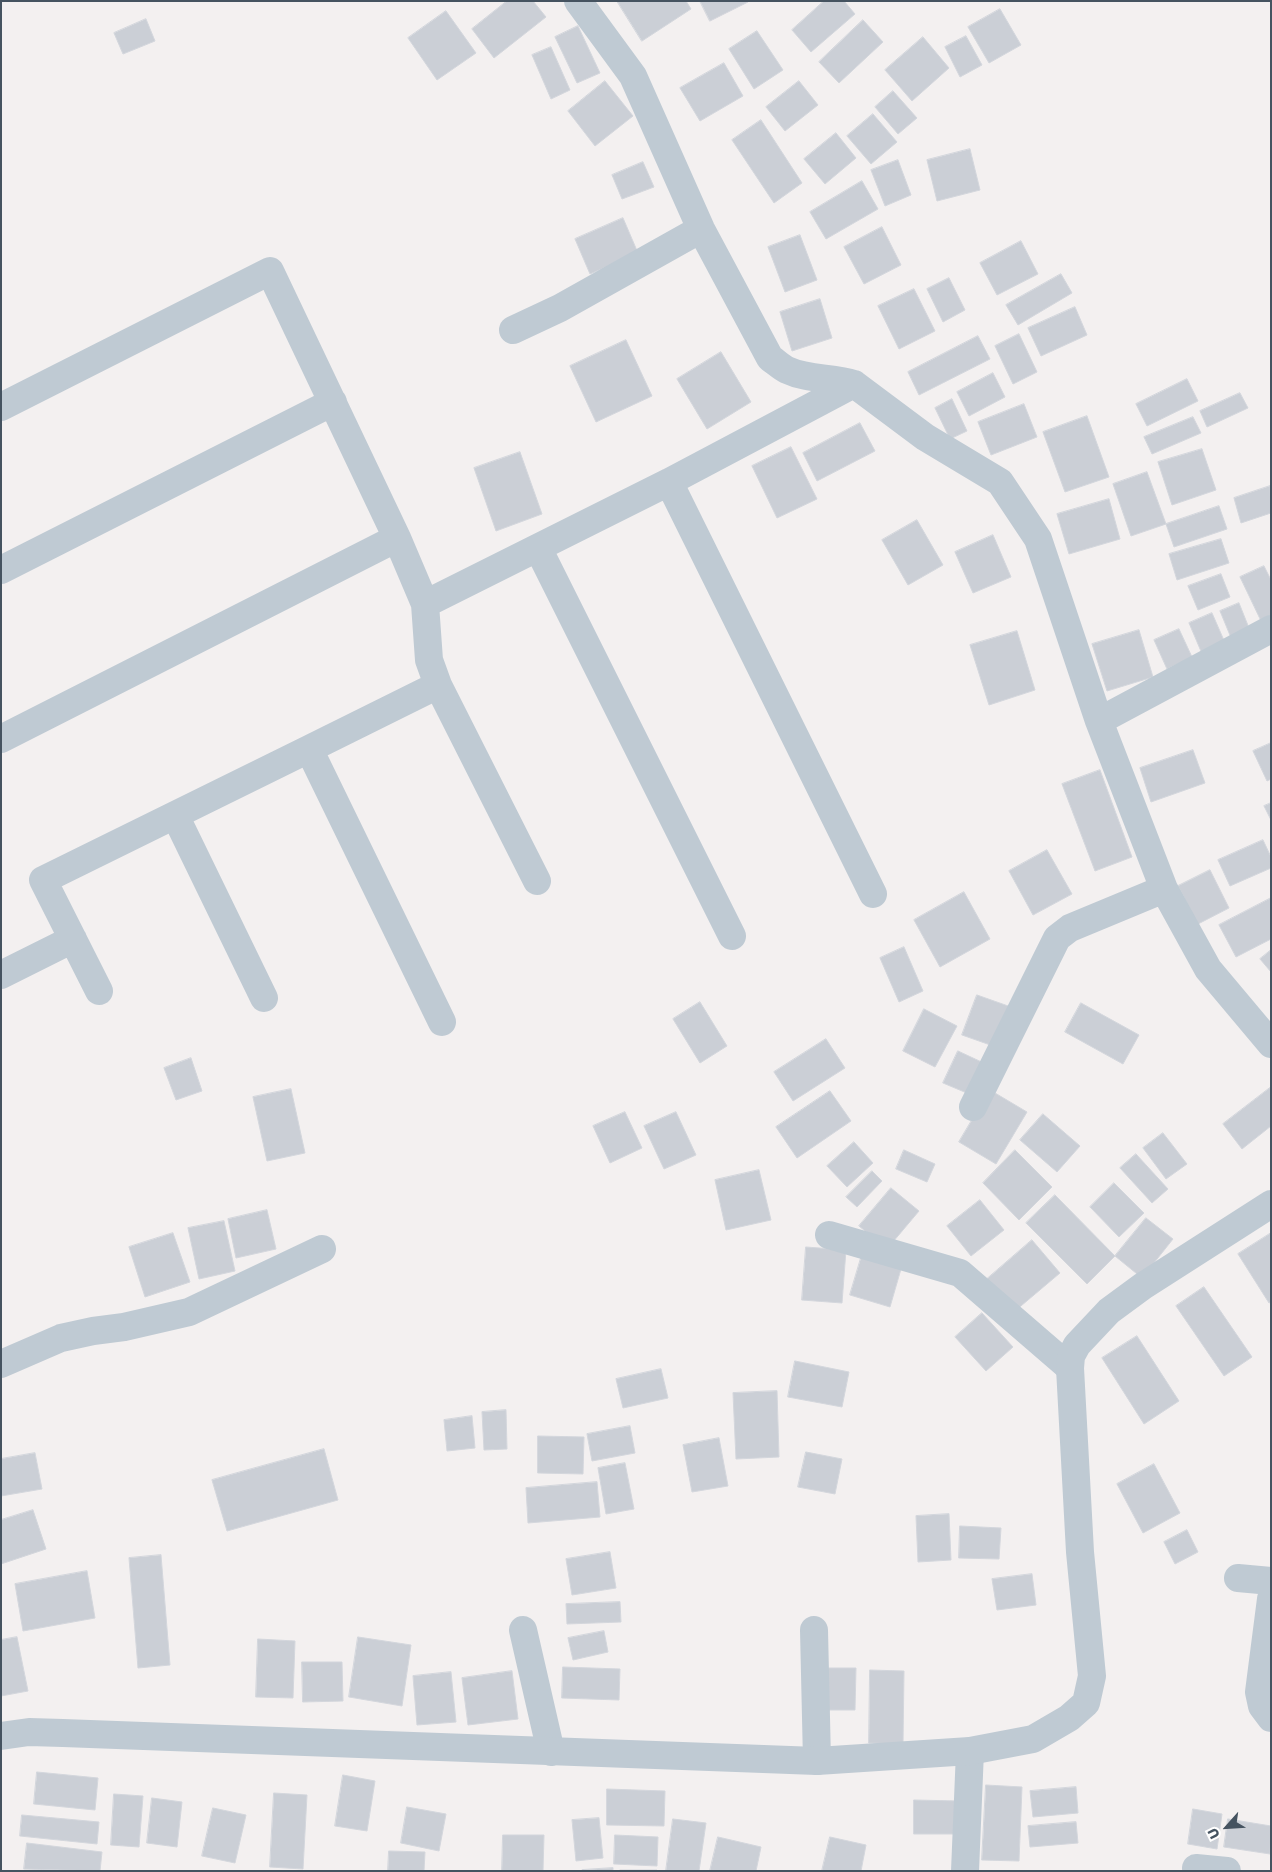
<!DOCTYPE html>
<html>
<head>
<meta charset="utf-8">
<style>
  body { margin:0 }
  #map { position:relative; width:1272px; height:1872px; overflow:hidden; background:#f3f0f0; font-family:Poppins,sans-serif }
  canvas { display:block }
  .frame { position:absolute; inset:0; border:2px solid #455360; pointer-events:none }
  .north { position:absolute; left:1202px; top:1802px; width:50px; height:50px; -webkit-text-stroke:4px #fff; paint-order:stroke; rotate:244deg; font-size:14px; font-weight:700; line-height:20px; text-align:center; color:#455360 }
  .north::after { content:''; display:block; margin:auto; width:18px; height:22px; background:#455360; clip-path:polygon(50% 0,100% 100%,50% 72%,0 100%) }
</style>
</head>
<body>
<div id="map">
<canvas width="1272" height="1872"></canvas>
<div class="frame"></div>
<div class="north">U</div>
</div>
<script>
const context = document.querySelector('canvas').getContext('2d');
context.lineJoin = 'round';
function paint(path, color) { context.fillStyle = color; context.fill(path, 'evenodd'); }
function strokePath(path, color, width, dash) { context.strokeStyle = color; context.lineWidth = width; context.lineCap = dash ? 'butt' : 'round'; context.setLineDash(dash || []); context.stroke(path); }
const building = new Path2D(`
  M 507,1 L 533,1 L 546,17 L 494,58 L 472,29 Z
  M 617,1 L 686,1 L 691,9 L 642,41 Z
  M 700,1 L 748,1 L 748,2 L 710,21 Z
  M 824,1 L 844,1 L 855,14 L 811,52 L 792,30 Z
  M 1000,9 L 1021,45 L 989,63 L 968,27 Z
  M 446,11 L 476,53 L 437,80 L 408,38 Z
  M 146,19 L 155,41 L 123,54 L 114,33 Z
  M 863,20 L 883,42 L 839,83 L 819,62 Z
  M 578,26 L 600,73 L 577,83 L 555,37 Z
  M 757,31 L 783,70 L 754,89 L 729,49 Z
  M 966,36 L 982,65 L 960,77 L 945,47 Z
  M 923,37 L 949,68 L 912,101 L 885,70 Z
  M 551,47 L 570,90 L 551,99 L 532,55 Z
  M 724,63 L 743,96 L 700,121 L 680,88 Z
  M 605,81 L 633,116 L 595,146 L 568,111 Z
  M 799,81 L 818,105 L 785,131 L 766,107 Z
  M 893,91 L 917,118 L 898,134 L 875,107 Z
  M 873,114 L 897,142 L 871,164 L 847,136 Z
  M 761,120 L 802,183 L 774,203 L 732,140 Z
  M 836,133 L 856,158 L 825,184 L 804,159 Z
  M 970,149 L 980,190 L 937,201 L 927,160 Z
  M 898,160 L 911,195 L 885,206 L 871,170 Z
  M 643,162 L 654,187 L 622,199 L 612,175 Z
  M 862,181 L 878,209 L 826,239 L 810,212 Z
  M 623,218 L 638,253 L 590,274 L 575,239 Z
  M 882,227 L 901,265 L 864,284 L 844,247 Z
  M 800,235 L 817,280 L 785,292 L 768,247 Z
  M 1021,241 L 1038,274 L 997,295 L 980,263 Z
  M 1061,274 L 1072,293 L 1018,325 L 1006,305 Z
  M 949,278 L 965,310 L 943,322 L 927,289 Z
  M 914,289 L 935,331 L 899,349 L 878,306 Z
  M 820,299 L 832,338 L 792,351 L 780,312 Z
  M 1075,307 L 1087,335 L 1041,356 L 1028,328 Z
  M 1019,334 L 1037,372 L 1013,384 L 995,346 Z
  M 978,336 L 990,359 L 919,395 L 908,372 Z
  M 626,340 L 652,396 L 596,422 L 570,366 Z
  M 721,352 L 751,402 L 707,429 L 677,379 Z
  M 993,373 L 1005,397 L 969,416 L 957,392 Z
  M 1187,379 L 1198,401 L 1147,426 L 1136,404 Z
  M 1240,393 L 1248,408 L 1207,427 L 1200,411 Z
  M 952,399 L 967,431 L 950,439 L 935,408 Z
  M 1024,404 L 1037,437 L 991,455 L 978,422 Z
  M 1087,416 L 1109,477 L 1065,492 L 1043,432 Z
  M 1193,417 L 1201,433 L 1152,454 L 1144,437 Z
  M 860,423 L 875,451 L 817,481 L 803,453 Z
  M 791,447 L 817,499 L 777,518 L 752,466 Z
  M 1202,449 L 1216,490 L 1172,505 L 1158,462 Z
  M 520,452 L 542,514 L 496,531 L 474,468 Z
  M 1147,472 L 1166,524 L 1131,536 L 1113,484 Z
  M 1270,486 L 1271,513 L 1241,523 L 1234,498 Z
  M 1109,499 L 1120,539 L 1069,554 L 1057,514 Z
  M 1219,506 L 1227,529 L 1174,547 L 1166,524 Z
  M 917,520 L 943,565 L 908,585 L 882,540 Z
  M 993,535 L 1011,577 L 973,593 L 955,552 Z
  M 1221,539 L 1229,563 L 1177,580 L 1169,554 Z
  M 1264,566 L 1271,580 L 1271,619 L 1262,623 L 1240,577 Z
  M 1221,574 L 1230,597 L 1198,610 L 1188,586 Z
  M 1239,603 L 1253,638 L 1234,645 L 1220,611 Z
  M 1212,613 L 1226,645 L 1203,656 L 1189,623 Z
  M 1179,629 L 1192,657 L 1167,669 L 1154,640 Z
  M 1139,630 L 1153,677 L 1107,691 L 1092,644 Z
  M 1017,631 L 1035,690 L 989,705 L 970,645 Z
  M 1271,743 L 1271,779 L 1267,781 L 1253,751 Z
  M 1193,750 L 1205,783 L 1151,802 L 1140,768 Z
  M 1100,770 L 1132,857 L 1095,871 L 1062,784 Z
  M 1271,803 L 1271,820 L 1264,806 Z
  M 1263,840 L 1271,857 L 1271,868 L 1230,886 L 1218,860 Z
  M 1047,850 L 1072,894 L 1033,915 L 1009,871 Z
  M 1210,870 L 1229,908 L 1198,924 L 1178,886 Z
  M 964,892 L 990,939 L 940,967 L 914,920 Z
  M 1271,898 L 1271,939 L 1236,957 L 1219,925 Z
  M 904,947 L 923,991 L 899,1002 L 880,958 Z
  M 1271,950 L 1271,972 L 1260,959 Z
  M 977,995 L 1011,1007 L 996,1047 L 962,1035 Z
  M 700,1002 L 727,1046 L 700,1063 L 673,1019 Z
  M 1081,1003 L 1139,1035 L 1123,1064 L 1065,1032 Z
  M 924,1009 L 957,1026 L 935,1067 L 903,1051 Z
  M 826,1039 L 845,1068 L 793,1101 L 774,1072 Z
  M 958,1051 L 988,1065 L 974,1096 L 943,1083 Z
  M 191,1058 L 202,1091 L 176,1100 L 164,1068 Z
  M 1271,1087 L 1271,1126 L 1242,1149 L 1223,1124 Z
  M 291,1089 L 305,1153 L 267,1161 L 253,1097 Z
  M 990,1090 L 1027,1112 L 996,1164 L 959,1142 Z
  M 830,1091 L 851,1121 L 797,1158 L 776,1127 Z
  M 625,1112 L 642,1148 L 610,1163 L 593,1126 Z
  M 676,1112 L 696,1155 L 664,1169 L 644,1126 Z
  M 1043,1114 L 1080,1146 L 1057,1172 L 1020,1140 Z
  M 1163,1133 L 1187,1164 L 1166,1179 L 1143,1148 Z
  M 854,1142 L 873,1163 L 847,1187 L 827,1166 Z
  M 904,1150 L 935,1164 L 927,1182 L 896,1169 Z
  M 1015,1150 L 1052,1187 L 1019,1220 L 983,1183 Z
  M 1136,1154 L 1168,1189 L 1152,1203 L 1120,1168 Z
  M 759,1170 L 771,1220 L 726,1230 L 715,1180 Z
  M 872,1171 L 882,1181 L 857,1207 L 846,1197 Z
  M 1114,1183 L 1144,1213 L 1119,1237 L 1090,1207 Z
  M 891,1188 L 919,1211 L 887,1249 L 859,1226 Z
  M 1055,1195 L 1115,1256 L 1087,1284 L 1026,1223 Z
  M 980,1200 L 1004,1230 L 971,1256 L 947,1226 Z
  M 267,1210 L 276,1249 L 236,1258 L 228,1219 Z
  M 1146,1218 L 1173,1239 L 1142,1278 L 1115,1256 Z
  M 224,1221 L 235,1271 L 199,1279 L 188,1228 Z
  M 173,1233 L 190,1282 L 145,1297 L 129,1247 Z
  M 1271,1233 L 1271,1302 L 1269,1303 L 1238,1254 Z
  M 1032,1240 L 1060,1273 L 1015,1311 L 987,1279 Z
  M 806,1247 L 846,1250 L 842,1303 L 802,1300 Z
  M 861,1258 L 901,1269 L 890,1307 L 850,1295 Z
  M 1204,1287 L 1252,1357 L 1224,1376 L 1176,1306 Z
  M 982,1313 L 1013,1347 L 986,1371 L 955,1337 Z
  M 1137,1336 L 1179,1401 L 1144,1424 L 1102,1358 Z
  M 795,1361 L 849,1372 L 842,1407 L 788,1397 Z
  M 661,1369 L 668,1398 L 623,1408 L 616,1379 Z
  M 777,1391 L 779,1457 L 736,1459 L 733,1393 Z
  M 506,1410 L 507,1449 L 484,1450 L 482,1412 Z
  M 472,1416 L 475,1448 L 447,1451 L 444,1420 Z
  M 630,1426 L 635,1453 L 592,1461 L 587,1434 Z
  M 538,1436 L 584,1437 L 583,1474 L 538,1473 Z
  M 719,1438 L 728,1486 L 692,1492 L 683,1445 Z
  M 324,1449 L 338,1500 L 227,1531 L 212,1480 Z
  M 806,1452 L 842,1459 L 835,1494 L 798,1487 Z
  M 35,1453 L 42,1489 L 1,1496 L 1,1459 Z
  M 625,1463 L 634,1509 L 606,1514 L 598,1468 Z
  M 1154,1464 L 1180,1513 L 1143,1533 L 1117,1484 Z
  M 597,1482 L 600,1517 L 528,1523 L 526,1488 Z
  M 33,1510 L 46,1549 L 1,1564 L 1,1520 Z
  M 949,1514 L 951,1560 L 918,1562 L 916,1516 Z
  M 960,1526 L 1001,1528 L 999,1559 L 959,1558 Z
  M 1187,1530 L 1198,1552 L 1175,1564 L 1164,1542 Z
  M 610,1552 L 616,1588 L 572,1595 L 566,1559 Z
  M 161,1555 L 170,1665 L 138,1668 L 129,1558 Z
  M 87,1571 L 95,1618 L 23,1631 L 15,1584 Z
  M 1032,1574 L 1036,1605 L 997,1610 L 992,1579 Z
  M 620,1602 L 621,1622 L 567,1624 L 566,1604 Z
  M 604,1631 L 608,1652 L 573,1660 L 568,1638 Z
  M 17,1637 L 28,1691 L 1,1696 L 1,1640 Z
  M 358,1637 L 411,1645 L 402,1706 L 349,1697 Z
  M 258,1639 L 295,1641 L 293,1698 L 256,1697 Z
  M 302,1662 L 342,1662 L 343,1701 L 303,1702 Z
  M 563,1667 L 620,1669 L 619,1700 L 562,1698 Z
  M 825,1668 L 856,1668 L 855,1710 L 824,1710 Z
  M 870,1670 L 904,1671 L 903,1744 L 869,1743 Z
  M 512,1671 L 518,1719 L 468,1725 L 462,1678 Z
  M 451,1672 L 456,1722 L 417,1725 L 413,1676 Z
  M 37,1772 L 98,1778 L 95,1810 L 34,1804 Z
  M 343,1775 L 375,1781 L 367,1831 L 335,1826 Z
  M 986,1785 L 1022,1787 L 1019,1861 L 982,1860 Z
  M 1076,1787 L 1078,1813 L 1033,1817 L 1030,1791 Z
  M 607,1789 L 665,1791 L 664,1826 L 607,1825 Z
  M 274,1793 L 307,1795 L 303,1869 L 270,1867 Z
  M 114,1794 L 143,1796 L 139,1847 L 111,1845 Z
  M 152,1798 L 182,1802 L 177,1847 L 147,1843 Z
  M 914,1800 L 959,1801 L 959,1834 L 914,1834 Z
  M 407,1807 L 446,1814 L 439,1851 L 401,1843 Z
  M 213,1808 L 246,1815 L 235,1863 L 202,1856 Z
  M 1193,1809 L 1222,1814 L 1217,1849 L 1188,1844 Z
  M 22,1815 L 99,1822 L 97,1844 L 20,1836 Z
  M 599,1818 L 603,1858 L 576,1861 L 572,1820 Z
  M 673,1819 L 706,1823 L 699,1871 L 666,1871 Z
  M 1228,1819 L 1271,1826 L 1270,1854 L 1224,1847 Z
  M 1076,1822 L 1078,1843 L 1030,1847 L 1028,1826 Z
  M 503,1835 L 544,1835 L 543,1871 L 502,1871 Z
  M 615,1835 L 658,1837 L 657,1866 L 614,1864 Z
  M 718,1837 L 761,1847 L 756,1871 L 710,1871 Z
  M 830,1837 L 866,1845 L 861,1871 L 822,1871 Z
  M 27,1843 L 102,1852 L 100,1871 L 24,1869 Z
  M 389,1851 L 425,1852 L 424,1871 L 388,1871 Z
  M 613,1868 L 613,1871 L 582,1871 L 582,1870 Z
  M 620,1870 L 657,1870 L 657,1871 L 620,1871 Z`);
const minor = new Path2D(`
  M 578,1 L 633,76 L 701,229 L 770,358 C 776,362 781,367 787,370 C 808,380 833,377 854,384 L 925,437 L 1000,482 L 1038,539 L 1099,721 L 1164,889 L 1208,969 L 1271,1044
  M 513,330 L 560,308 L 701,229
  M 1,407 L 270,271 L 397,538 L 425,604 L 669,482 L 854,384
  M 669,482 L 873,894
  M 538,548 L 732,936
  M 1,570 L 333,402
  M 425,604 L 429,660 L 438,685 L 537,881
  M 438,685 L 309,749 L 442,1022
  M 1099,721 L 1271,629
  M 1,739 L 397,538
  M 1,975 L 73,939
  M 99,991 L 43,880 L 175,815
  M 264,998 L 175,815 L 309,749
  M 973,1107 L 1057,938 L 1070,928 L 1164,889
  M 829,1235 L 960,1273 L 1070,1368
  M 1,1364 L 61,1338 L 93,1331 L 124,1327 L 189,1312 L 322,1249
  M 1238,1578 L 1271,1581
  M 1271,1599 L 1259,1692 L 1262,1706 L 1271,1718
  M 523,1630 L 551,1752
  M 814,1630 L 817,1761
  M 1196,1868 L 1227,1871
  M 965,1871 L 970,1751`);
const tertiary = new Path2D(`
  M 1,1736 L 29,1732 L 63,1733 L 817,1761 L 970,1751 L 1033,1739 L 1069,1718 L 1086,1703 L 1092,1676 L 1080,1552 L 1070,1368 L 1071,1356 L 1077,1345 L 1109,1311 L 1143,1286 L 1271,1204`);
paint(building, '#cbcfd6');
strokePath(building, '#d3d6dc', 1);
strokePath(minor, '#bfcad3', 28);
strokePath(tertiary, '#bfcad3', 28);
</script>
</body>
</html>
